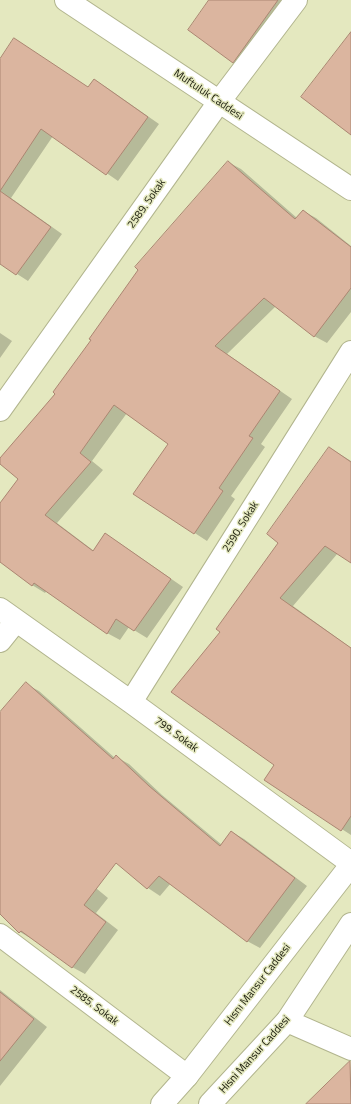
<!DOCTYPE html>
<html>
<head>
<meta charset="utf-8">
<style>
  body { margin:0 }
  canvas { display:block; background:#e4e8bf }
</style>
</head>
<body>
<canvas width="351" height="1104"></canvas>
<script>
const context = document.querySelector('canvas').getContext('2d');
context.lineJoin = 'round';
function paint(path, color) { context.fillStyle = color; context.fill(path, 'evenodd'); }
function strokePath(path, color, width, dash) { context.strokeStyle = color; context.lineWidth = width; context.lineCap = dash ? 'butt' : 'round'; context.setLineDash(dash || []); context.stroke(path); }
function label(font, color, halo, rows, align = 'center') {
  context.font = font + ' "Titillium Web",sans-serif'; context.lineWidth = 3; context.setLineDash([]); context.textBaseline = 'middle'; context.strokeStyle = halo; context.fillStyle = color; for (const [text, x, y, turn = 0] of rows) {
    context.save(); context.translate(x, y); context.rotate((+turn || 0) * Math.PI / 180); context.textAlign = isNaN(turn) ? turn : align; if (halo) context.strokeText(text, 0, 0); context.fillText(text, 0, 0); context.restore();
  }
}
const shadow = new Path2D(`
  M 210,0 L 292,0 L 247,70 L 234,62 Z
  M 15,39 L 89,88 L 94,80 L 106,87 L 159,124 L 118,181 L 53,136 L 11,198 L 62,234 L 28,281 L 0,263 L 0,61 Z
  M 228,162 L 241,169 L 297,218 L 303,211 L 316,218 L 351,246 L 351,312 L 327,343 L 314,336 L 276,306 L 227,354 L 292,399 L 261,444 L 265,447 L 231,496 L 235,499 L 207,541 L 135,494 L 169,444 L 127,413 L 92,461 L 103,470 L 57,523 L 94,551 L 118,542 L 183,587 L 147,638 L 129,627 L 120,640 L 107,633 L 47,590 L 45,593 L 32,585 L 0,561 L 0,505 L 20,479 L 0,462 L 0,460 L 57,394 Z
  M 0,333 L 12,341 L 0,358 Z
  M 330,448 L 351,461 L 351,562 L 338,553 L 293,606 L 351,648 L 351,835 L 266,780 L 276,765 L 222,632 L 280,543 Z
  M 26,684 L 39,691 L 115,758 L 116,757 L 129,764 L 162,795 L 222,845 L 232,832 L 244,839 L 307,886 L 260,948 L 247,941 L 171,883 L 160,896 L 148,888 L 0,748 L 0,714 Z
  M 0,809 L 108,898 L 96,913 L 118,930 L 85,974 L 72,967 L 33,938 L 32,939 L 20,932 L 0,913 Z
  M 0,990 L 47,1027 L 0,1086 Z
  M 350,1062 L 351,1104 L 308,1104 Z`);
const building = new Path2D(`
  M 209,0 L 278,0 L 233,63 L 188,30 Z
  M 351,32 L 351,135 L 301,97 Z
  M 14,38 L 88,87 L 94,79 L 148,117 L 106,175 L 41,129 L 0,191 L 51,227 L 16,275 L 0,264 L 0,59 Z
  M 228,161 L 295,219 L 303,210 L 351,247 L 351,288 L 314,337 L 264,298 L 215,346 L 280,391 L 249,436 L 253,438 L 219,488 L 223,491 L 194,534 L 133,494 L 168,444 L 114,405 L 80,453 L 91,462 L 45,515 L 93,551 L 105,533 L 171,579 L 134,631 L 116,619 L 107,634 L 34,583 L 32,586 L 0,562 L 0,503 L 18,479 L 0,464 L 0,458 L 55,394 L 53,392 L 91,340 L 89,339 L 138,270 L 135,267 Z
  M 329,447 L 351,462 L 351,563 L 325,546 L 280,598 L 351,648 L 351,816 L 341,831 L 264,780 L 274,765 L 171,692 L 220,632 L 216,629 L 278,543 L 267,534 Z
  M 26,682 L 113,759 L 116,755 L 149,786 L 220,846 L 231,831 L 295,878 L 247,942 L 159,876 L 147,889 L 116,863 L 84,905 L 106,922 L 72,968 L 21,931 L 19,933 L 0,914 L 0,712 Z
  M 0,992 L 34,1019 L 0,1061 Z
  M 350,1061 L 351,1104 L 306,1104 Z`);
const minor = new Path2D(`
  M 0,410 L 219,102 L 296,0
  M 0,609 L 131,702 L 351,863
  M 0,641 L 16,621
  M 131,702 L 351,352
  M 0,935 L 187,1076
  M 287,1021 L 351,1049`);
const tertiary = new Path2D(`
  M 66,0 L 351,189`);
const secondary = new Path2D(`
  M 162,1104 L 187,1076 L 351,865
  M 210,1104 L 287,1021 L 351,924`);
const streetNames = [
  ["Muftuluk Caddesi",208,95,34],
  ["2589. Sokak",147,204,-55],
  ["2590. Sokak",241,527,-58],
  ["799. Sokak",176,735,36],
  ["Hısnı Mansur Caddesi",258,985,-52],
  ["2585. Sokak",94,1006,37],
  ["Hisni Mansur Caddesi",255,1055,-48]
];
paint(shadow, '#0003');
paint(building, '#dbb59f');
strokePath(building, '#ab8672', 1);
strokePath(minor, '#b2b58e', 24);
strokePath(tertiary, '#b2b58e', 24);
strokePath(secondary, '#b2b58e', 24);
strokePath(minor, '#fff', 22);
strokePath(tertiary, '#fff', 22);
strokePath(secondary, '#fff', 22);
label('11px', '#1a1b0c', '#e4e8bf', streetNames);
</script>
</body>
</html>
